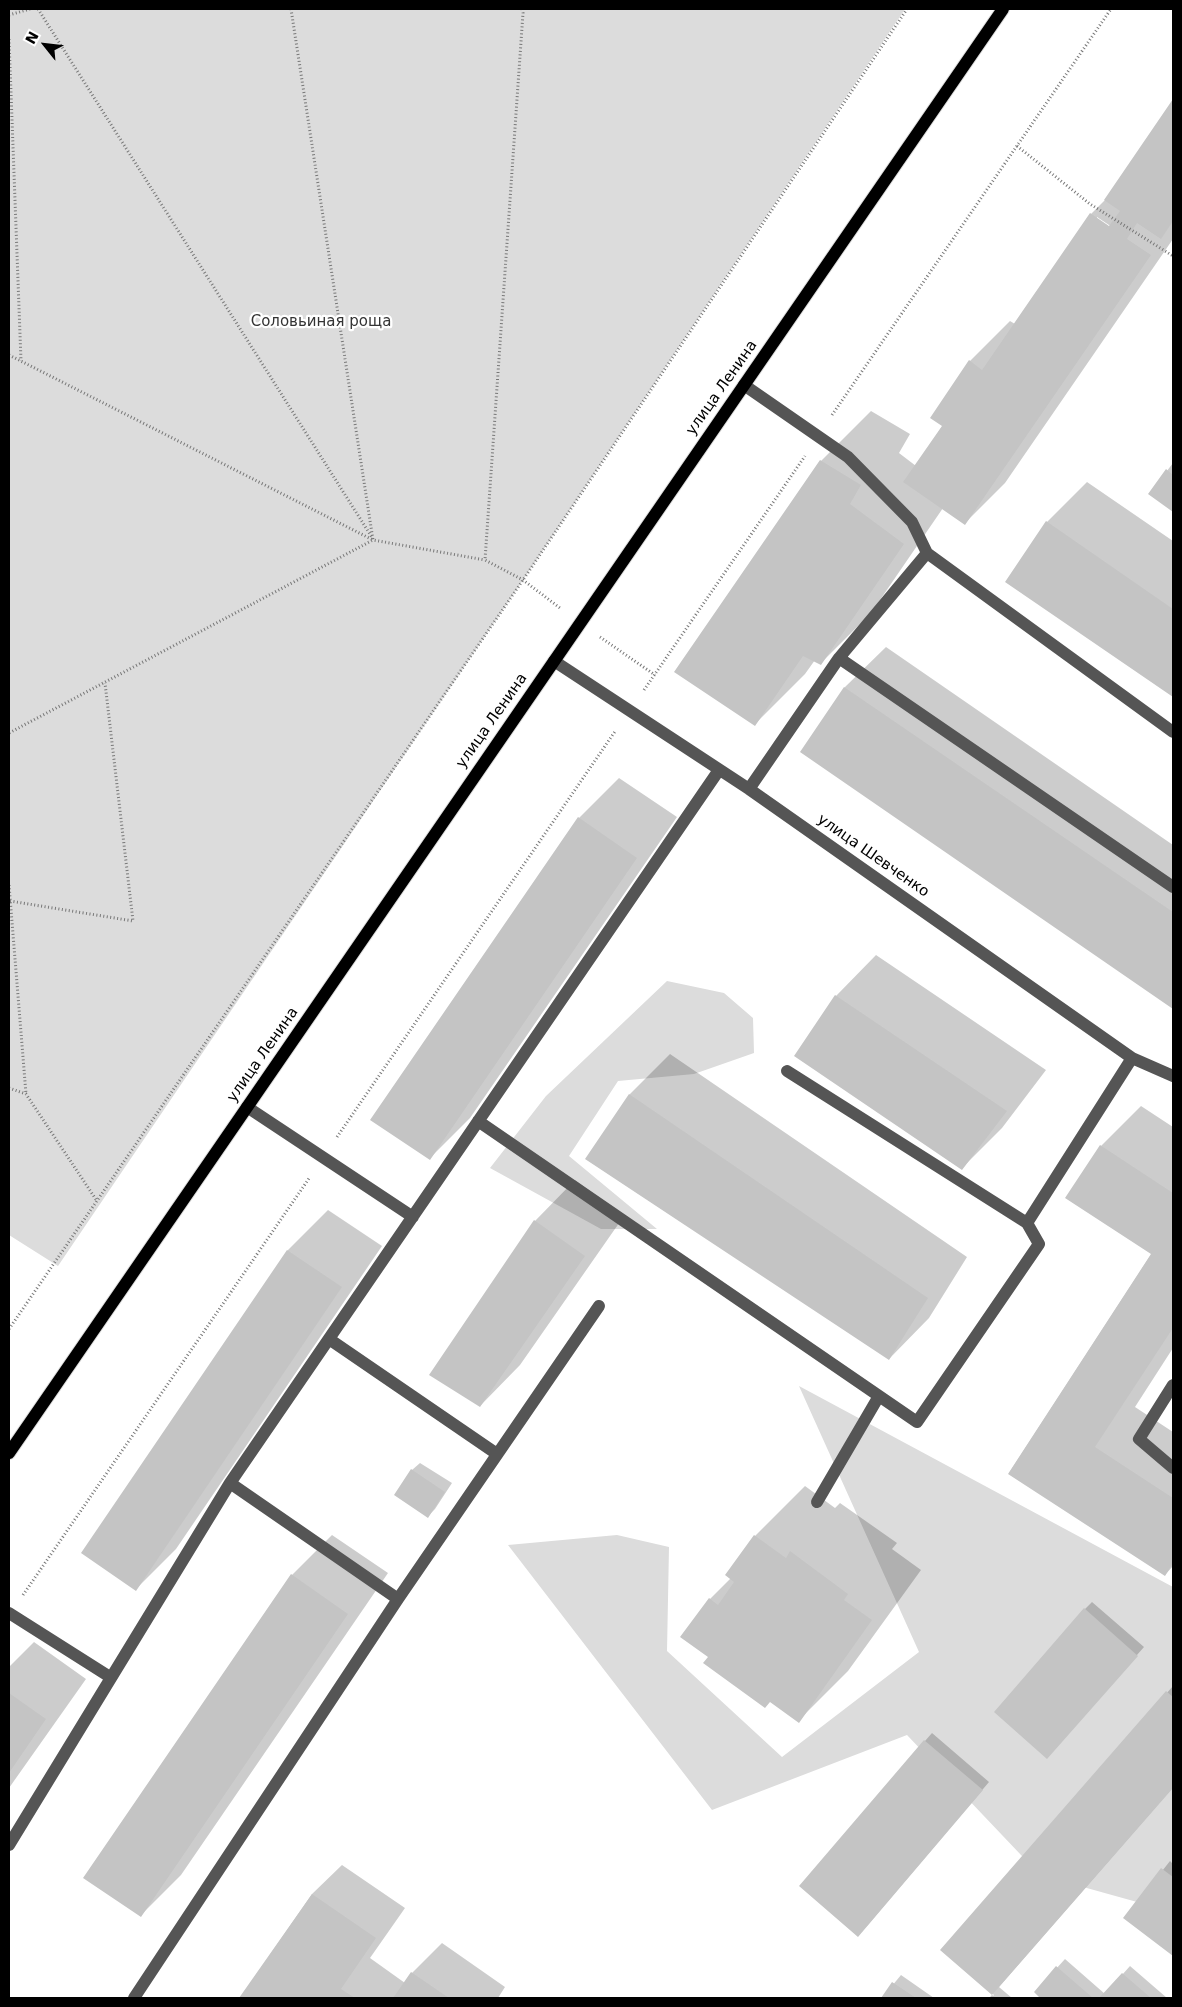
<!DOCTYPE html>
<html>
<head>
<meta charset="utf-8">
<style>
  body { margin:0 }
  #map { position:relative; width:1182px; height:2007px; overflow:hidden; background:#fff; font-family:"DejaVu Sans",sans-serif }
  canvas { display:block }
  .frame { position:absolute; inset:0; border:10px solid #000; pointer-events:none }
  .north { position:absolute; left:20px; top:20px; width:50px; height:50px; -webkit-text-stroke:4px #fff; paint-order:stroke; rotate:299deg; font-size:14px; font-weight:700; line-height:20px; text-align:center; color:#000 }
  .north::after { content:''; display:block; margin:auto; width:18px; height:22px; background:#000; clip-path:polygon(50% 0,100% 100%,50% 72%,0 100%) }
</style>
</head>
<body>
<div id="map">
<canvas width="1182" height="2007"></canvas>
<div class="frame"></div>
<div class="north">N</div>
</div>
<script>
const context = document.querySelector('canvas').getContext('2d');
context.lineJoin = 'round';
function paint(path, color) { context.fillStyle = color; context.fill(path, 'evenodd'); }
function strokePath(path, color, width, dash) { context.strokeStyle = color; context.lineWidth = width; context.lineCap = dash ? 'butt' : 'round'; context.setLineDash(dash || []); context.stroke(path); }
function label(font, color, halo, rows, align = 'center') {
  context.font = font + ' "DejaVu Sans",sans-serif'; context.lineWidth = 4.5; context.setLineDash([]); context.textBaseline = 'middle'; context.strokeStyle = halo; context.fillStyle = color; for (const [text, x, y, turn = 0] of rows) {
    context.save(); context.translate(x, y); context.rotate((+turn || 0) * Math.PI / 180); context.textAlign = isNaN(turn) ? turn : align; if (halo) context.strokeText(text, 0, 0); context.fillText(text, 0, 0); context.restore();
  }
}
const green = new Path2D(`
  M 9,9 L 905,9 L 523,580 L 58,1266 L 9,1235 Z
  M 667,981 L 724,993 L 753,1018 L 754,1053 L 694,1074 L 618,1081 L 569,1156 L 657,1229 L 601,1229 L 490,1168 L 546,1096 Z
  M 799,1386 L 1173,1587 L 1173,1912 L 1040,1875 L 907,1735 L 712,1810 L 508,1545 L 617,1535 L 669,1547 L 667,1651 L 782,1757 L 919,1652 Z`);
const shadow = new Path2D(`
  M 1173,101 L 1173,239 L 1005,483 L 965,523 L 943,508 L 871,613 L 821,663 L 815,660 L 805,674 L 755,724 L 676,672 L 821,461 L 871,411 L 910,434 L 899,453 L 916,466 L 943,425 L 970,361 L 1010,321 L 1015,324 L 1091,214 L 1107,198 ZM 1097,217 L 1115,229 L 1113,231 L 1097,220 Z
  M 1173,463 L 1173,510 L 1150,493 Z
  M 1087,482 L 1173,541 L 1173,696 L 1007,581 L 1047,522 Z
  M 886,647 L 1173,845 L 1173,1007 L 802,752 L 845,687 Z
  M 619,778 L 677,817 L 470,1118 L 429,1159 L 579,818 Z
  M 876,955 L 1046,1070 L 1002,1128 L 962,1168 L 836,996 Z
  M 670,1054 L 967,1257 L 929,1318 L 889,1359 L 586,1159 L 630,1094 Z
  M 1141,1106 L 1173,1127 L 1173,1348 L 1135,1407 L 1173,1432 L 1173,1566 L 1165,1575 L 1009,1473 L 1152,1253 L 1101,1146 Z
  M 575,1180 L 624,1216 L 520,1365 L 480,1406 L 535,1221 Z
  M 328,1210 L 382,1246 L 176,1549 L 136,1589 L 83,1553 L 288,1250 Z
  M 420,1463 L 452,1483 L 435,1509 L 428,1516 L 412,1470 Z
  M 805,1486 L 835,1508 L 840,1503 L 897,1543 L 892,1549 L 921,1570 L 848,1671 L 798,1721 L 682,1637 L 710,1599 L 731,1578 L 727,1575 L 755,1536 Z
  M 332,1535 L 388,1573 L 181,1875 L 140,1916 L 292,1575 Z
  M 1092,1602 L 1144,1647 L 1054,1749 L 1085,1609 Z
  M 34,1642 L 86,1679 L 9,1788 L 9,1667 Z
  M 1173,1686 L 1173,1787 L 999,1987 L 1012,1998 L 991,1998 L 994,1995 L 942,1950 Z
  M 932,1733 L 989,1782 L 866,1927 L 925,1741 Z
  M 1170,1861 L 1173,1864 L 1173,1955 L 1125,1918 Z
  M 342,1865 L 405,1908 L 370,1958 L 405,1983 L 412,1973 L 442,1943 L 505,1987 L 498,1998 L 240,1998 L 312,1894 Z
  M 1065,1959 L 1105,1994 L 1130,1966 L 1167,1998 L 1042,1998 L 1035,1992 Z
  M 901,1975 L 934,1998 L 882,1998 Z`);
const building = new Path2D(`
  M 1173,99 L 1173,221 L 1161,239 L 1137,223 L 1127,239 L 1151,255 L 965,525 L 903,482 L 942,426 L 930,418 L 969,360 L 982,370 L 1090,213 L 1109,226 L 1120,211 L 1104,200 Z
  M 820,460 L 861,485 L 850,504 L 904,544 L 821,665 L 803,656 L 755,726 L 674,672 Z
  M 1166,469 L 1173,475 L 1173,512 L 1148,494 Z
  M 1046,521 L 1173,609 L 1173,697 L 1005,582 Z
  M 844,687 L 1173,912 L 1173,1009 L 800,752 Z
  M 578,817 L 637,858 L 430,1160 L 370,1120 Z
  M 835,995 L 1007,1111 L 962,1170 L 794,1056 Z
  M 629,1094 L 928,1298 L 889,1360 L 585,1159 Z
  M 1100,1145 L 1173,1193 L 1173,1328 L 1095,1447 L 1173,1498 L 1173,1563 L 1165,1576 L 1008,1474 L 1151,1254 L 1065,1198 Z
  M 534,1220 L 585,1256 L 480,1407 L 429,1375 Z
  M 287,1250 L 342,1287 L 136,1591 L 81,1553 Z
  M 411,1469 L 445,1492 L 428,1518 L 394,1495 Z
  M 754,1535 L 786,1558 L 790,1551 L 848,1594 L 844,1600 L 872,1620 L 799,1723 L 770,1702 L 765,1708 L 703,1663 L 708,1657 L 680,1637 L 709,1598 L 718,1605 L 734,1582 L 725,1575 Z
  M 291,1574 L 348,1614 L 141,1917 L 83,1878 Z
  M 1084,1608 L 1138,1656 L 1047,1759 L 994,1712 Z
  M 1166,1691 L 1173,1697 L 1173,1788 L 992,1995 L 996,1998 L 989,1998 L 992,1995 L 940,1950 Z
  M 9,1693 L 46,1719 L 9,1773 Z
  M 924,1740 L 983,1790 L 858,1937 L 799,1886 Z
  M 1161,1868 L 1173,1877 L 1173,1956 L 1123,1918 Z
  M 312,1894 L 376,1938 L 341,1989 L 355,1998 L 239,1998 Z
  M 1056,1966 L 1093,1998 L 1040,1998 L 1034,1992 Z
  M 411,1972 L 449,1998 L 393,1998 Z
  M 1122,1973 L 1151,1998 L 1099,1998 Z
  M 892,1982 L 916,1998 L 881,1998 Z`);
const path = new Path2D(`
  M 38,9 L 373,539
  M 291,9 L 373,540 L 485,560
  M 522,9 L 523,13 L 485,560 L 523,580 L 560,608
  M 9,15 L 30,9
  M 9,39 L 21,361
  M 1017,146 L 1090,204 L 1173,256
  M 9,355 L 373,540 L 9,733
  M 832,415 L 1111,9
  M 600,637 L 655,675
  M 644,690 L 805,456
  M 9,885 L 26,1094
  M 10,901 L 133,921 L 105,683
  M 9,1088 L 26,1094 L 97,1201
  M 337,1137 L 616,730
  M 9,1329 L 523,580 L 907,9
  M 23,1595 L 310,1177`);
const minor = new Path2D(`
  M 744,385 L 848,457 L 912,522 L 927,553 L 1173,732
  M 839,658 L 927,553
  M 554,661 L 749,789 L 1132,1058 L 1173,1076
  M 749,789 L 839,658 L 1173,887
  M 247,1107 L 413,1217
  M 478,1121 L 917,1422 L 1039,1244 L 1027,1223 L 787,1071
  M 1027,1223 L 1132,1058
  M 329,1339 L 497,1454
  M 1173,1385 L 1139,1439 L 1173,1468
  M 230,1483 L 398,1599
  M 817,1502 L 879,1396
  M 9,1613 L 110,1677
  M 9,1845 L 230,1483 L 719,770
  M 134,1998 L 398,1599 L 599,1306`);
const major = new Path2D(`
  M 9,1453 L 1003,9`);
const parkNames = [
  ["Соловьиная роща",321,322]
];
const streetNames = [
  ["улица Ленина",722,388,-55],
  ["улица Ленина",492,721,-55],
  ["улица Шевченко",873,856,35],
  ["улица Ленина",263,1055,-55]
];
paint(green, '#dcdcdc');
paint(shadow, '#0003');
paint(building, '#c4c4c4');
strokePath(major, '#dbdbdb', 14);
strokePath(path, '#777', 3, [1, 2.5]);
strokePath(minor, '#555', 12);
strokePath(major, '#000', 12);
label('15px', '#333', '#fff', parkNames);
label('15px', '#000', '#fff', streetNames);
</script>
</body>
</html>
